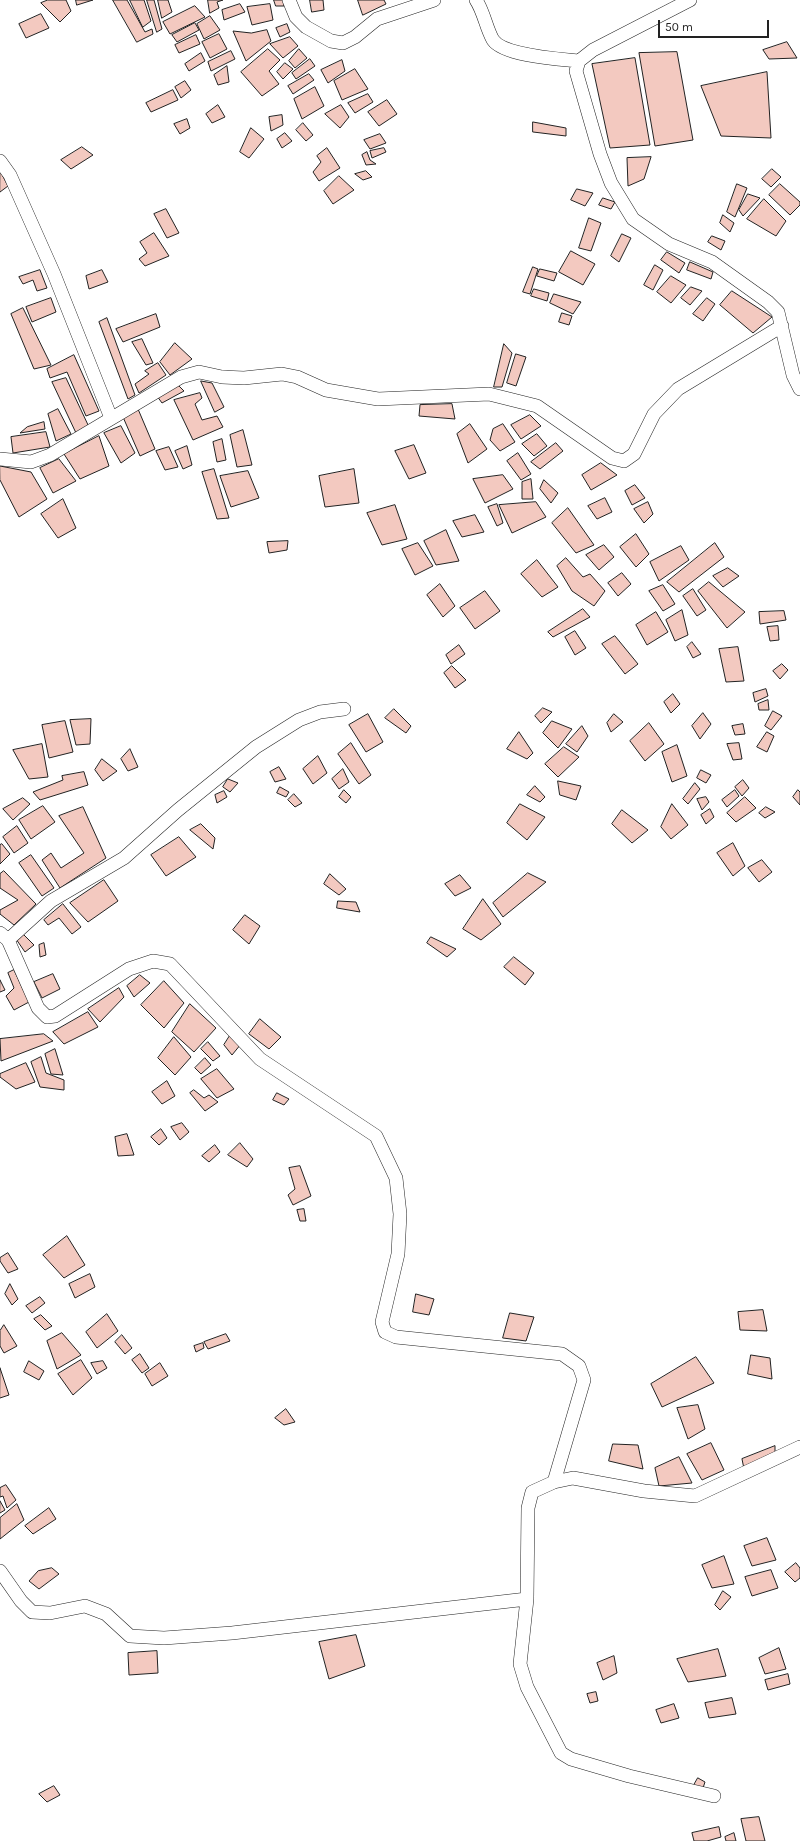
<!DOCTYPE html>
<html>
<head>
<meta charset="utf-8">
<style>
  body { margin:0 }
  #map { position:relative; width:800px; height:1841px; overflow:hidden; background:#fff; font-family:Karla,sans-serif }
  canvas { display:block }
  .scale { position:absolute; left:658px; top:20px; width:111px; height:18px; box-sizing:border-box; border:2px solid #222; border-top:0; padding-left:5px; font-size:12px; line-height:14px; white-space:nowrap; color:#222; -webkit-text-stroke:3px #fff; paint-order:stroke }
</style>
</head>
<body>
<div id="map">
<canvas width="800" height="1841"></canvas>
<div class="scale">50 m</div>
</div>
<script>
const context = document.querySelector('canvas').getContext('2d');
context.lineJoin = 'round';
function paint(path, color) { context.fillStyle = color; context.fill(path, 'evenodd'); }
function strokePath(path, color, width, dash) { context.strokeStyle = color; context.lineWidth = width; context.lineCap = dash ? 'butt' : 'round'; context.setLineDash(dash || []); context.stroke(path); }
const building = new Path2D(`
  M 48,0 L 66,0 L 71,11 L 60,22 L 41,3 Z
  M 76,0 L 93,0 L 77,5 Z
  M 113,0 L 127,0 L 145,32 L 152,29 L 153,34 L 137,42 Z
  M 130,0 L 144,0 L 151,21 L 143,27 Z
  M 147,0 L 154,0 L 162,29 L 157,32 Z
  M 158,0 L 168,0 L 172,12 L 162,18 Z
  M 208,0 L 223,0 L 217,2 L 219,8 L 210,13 Z
  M 274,0 L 284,0 L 284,6 L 276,6 Z
  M 310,0 L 323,0 L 324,10 L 312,12 Z
  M 358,0 L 384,0 L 386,4 L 363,15 Z
  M 240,4 L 245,12 L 224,20 L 222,10 Z
  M 270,4 L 273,20 L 252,25 L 247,7 Z
  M 195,6 L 205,17 L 170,34 L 163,22 Z
  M 41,14 L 49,28 L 26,38 L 19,24 Z
  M 210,16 L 220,30 L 204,39 L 197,24 Z
  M 195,23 L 199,30 L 177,42 L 172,35 Z
  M 287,24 L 290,32 L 280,37 L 276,28 Z
  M 267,30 L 271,41 L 246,61 L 233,31 L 251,33 Z
  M 219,34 L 227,49 L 210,58 L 202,42 Z
  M 196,35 L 200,44 L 179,53 L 175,45 Z
  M 290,37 L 298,46 L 283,58 L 270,44 Z
  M 787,42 L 797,58 L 769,59 L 763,50 Z
  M 268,49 L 280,60 L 269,71 L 279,84 L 262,96 L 241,72 Z
  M 299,49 L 307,58 L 295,68 L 289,61 Z
  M 231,51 L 235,59 L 211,71 L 208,62 Z
  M 677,52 L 693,140 L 655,146 L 639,53 Z
  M 201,53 L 205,61 L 189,71 L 185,64 Z
  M 635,58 L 650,145 L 610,148 L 592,64 Z
  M 310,59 L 315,66 L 296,79 L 292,73 Z
  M 342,60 L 345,71 L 328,83 L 321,70 Z
  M 285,63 L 293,69 L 283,79 L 277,72 Z
  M 227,66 L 229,82 L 218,85 L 214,75 Z
  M 355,69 L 368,89 L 342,100 L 334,81 Z
  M 767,72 L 771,138 L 721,136 L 701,86 Z
  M 309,74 L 314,80 L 293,94 L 288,86 Z
  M 185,81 L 191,90 L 181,98 L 175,87 Z
  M 315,87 L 324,106 L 302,119 L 294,99 Z
  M 173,90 L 178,100 L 151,112 L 146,103 Z
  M 368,94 L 373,102 L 355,113 L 348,103 Z
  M 387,100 L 397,114 L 379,126 L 368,112 Z
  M 218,105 L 225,117 L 212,123 L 206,114 Z
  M 341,105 L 349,117 L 340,128 L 325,114 Z
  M 282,115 L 283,125 L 271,131 L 269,117 Z
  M 187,119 L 190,128 L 180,134 L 174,124 Z
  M 533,122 L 566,128 L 566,136 L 533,132 Z
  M 303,123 L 313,135 L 306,141 L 296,130 Z
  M 251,128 L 264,139 L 249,158 L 240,152 Z
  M 285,133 L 292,141 L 282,148 L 277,139 Z
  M 380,134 L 386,143 L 370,149 L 364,140 Z
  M 82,147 L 93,155 L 71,169 L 61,160 Z
  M 327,148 L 340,168 L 319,181 L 313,172 L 321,162 L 317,156 Z
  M 384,148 L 386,152 L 372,158 L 370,151 Z
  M 367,152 L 370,160 L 376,164 L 366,165 L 362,155 Z
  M 651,157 L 644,179 L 628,186 L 627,158 Z
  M 772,169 L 781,177 L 771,187 L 762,179 Z
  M 0,171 L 8,186 L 0,192 Z
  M 366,171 L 372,177 L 363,180 L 355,174 Z
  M 339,176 L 354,190 L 333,204 L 324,191 Z
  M 737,184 L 747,188 L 735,217 L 727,212 Z
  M 780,184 L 800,202 L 800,205 L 790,215 L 769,195 Z
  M 577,189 L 593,193 L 585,206 L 571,200 Z
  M 748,194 L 760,198 L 743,216 L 739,210 Z
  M 603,198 L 615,202 L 611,209 L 599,205 Z
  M 764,199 L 786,221 L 776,236 L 747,219 Z
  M 166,209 L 179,233 L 167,238 L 154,214 Z
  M 723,215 L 734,223 L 730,232 L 720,223 Z
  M 589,218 L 601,223 L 591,251 L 579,248 Z
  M 154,233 L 169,256 L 145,266 L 139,259 L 147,253 L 140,242 Z
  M 622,234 L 631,238 L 619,262 L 611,256 Z
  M 712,236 L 725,241 L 721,250 L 708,242 Z
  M 571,251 L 595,264 L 583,285 L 559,272 Z
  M 667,252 L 685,263 L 679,273 L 661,260 Z
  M 690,262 L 713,272 L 711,279 L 687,270 Z
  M 655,265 L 663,270 L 653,290 L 644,285 Z
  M 533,267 L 538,269 L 530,294 L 523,292 Z
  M 540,269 L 557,273 L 554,281 L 537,276 Z
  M 40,270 L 47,288 L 37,291 L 33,280 L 23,284 L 19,277 Z
  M 102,270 L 108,282 L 89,289 L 86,276 Z
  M 671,276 L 686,285 L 671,303 L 657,292 Z
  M 691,287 L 702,291 L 690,305 L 681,298 Z
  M 534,289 L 549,293 L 547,301 L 531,296 Z
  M 732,291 L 772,317 L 753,333 L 720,305 Z
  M 554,294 L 581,302 L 573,314 L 550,303 Z
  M 51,298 L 56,312 L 32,322 L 26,307 Z
  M 707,298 L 715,304 L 703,321 L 693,314 Z
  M 23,308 L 51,365 L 34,369 L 11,314 Z
  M 562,313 L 572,316 L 569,325 L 559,322 Z
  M 156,314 L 160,327 L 123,342 L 116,329 Z
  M 107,318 L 135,395 L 128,399 L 99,322 Z
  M 142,339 L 153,363 L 146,365 L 132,342 Z
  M 175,343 L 192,359 L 170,375 L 160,362 Z
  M 504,344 L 512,353 L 502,387 L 494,387 Z
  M 516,354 L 526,357 L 516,386 L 507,383 Z
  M 74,355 L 99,411 L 86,416 L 67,372 L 50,378 L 47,369 Z
  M 158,363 L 166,375 L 139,393 L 135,384 L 149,374 L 145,371 Z
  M 66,378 L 89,427 L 76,433 L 52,382 Z
  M 201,381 L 212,383 L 224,407 L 215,412 Z
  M 177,384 L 184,391 L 162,403 L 157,396 Z
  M 200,393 L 202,398 L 195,404 L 202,420 L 217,416 L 223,427 L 193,440 L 174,400 Z
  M 452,404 L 455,419 L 419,416 L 420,405 Z
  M 58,409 L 71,434 L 56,441 L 48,414 Z
  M 138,409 L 155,449 L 140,456 L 123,417 Z
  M 530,415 L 541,426 L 521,439 L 511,425 Z
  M 44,422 L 45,429 L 20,433 L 27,427 Z
  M 470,424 L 487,449 L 468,463 L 457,434 Z
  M 503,424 L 515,442 L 500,451 L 490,440 L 493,429 Z
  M 121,426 L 135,453 L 121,463 L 104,433 Z
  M 243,430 L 252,465 L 237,467 L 230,435 Z
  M 46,432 L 50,447 L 13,453 L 11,437 Z
  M 537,434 L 547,446 L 534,456 L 522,444 Z
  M 99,436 L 109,466 L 80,479 L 64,454 Z
  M 222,439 L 226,460 L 217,462 L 213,442 Z
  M 556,443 L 563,451 L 540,469 L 531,462 Z
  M 414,445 L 426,473 L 409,479 L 395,451 Z
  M 187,446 L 192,465 L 183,469 L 175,451 Z
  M 169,447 L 178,467 L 165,470 L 156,451 Z
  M 518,453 L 531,474 L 521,480 L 507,461 Z
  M 59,459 L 76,481 L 53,493 L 40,468 Z
  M 601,463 L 617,475 L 591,490 L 582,475 Z
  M 0,466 L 31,472 L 47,499 L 19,517 L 0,480 Z
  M 214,469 L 229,518 L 217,519 L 202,472 Z
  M 354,469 L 359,503 L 325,507 L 319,476 Z
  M 248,471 L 259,498 L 231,507 L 220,476 Z
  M 503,475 L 513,489 L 485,503 L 473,479 Z
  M 531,479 L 533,499 L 522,499 L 522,482 Z
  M 544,480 L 558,493 L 551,503 L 540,489 Z
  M 635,485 L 645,498 L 632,505 L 625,491 Z
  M 605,498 L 612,512 L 597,519 L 588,506 Z
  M 63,499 L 76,528 L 58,538 L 41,514 Z
  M 536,502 L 546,517 L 512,533 L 499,505 Z
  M 648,502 L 653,514 L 644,523 L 634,509 Z
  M 497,504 L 503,523 L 497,526 L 488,507 Z
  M 395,505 L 407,539 L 382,545 L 367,513 Z
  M 568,508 L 594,545 L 576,553 L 552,523 Z
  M 475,515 L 484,532 L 462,537 L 453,521 Z
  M 446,530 L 459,561 L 436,565 L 424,541 Z
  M 636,534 L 649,554 L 636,567 L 620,547 Z
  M 288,541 L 287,550 L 269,553 L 267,542 Z
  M 418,543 L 433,566 L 415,575 L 402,549 Z
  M 715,543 L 724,557 L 679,592 L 667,582 Z
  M 604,545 L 614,557 L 599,570 L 586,555 Z
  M 681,546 L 689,560 L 659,581 L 650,562 Z
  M 566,558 L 583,577 L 590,574 L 605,591 L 594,606 L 572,591 L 557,566 Z
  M 537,560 L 558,587 L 542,597 L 521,574 Z
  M 728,568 L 739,576 L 723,587 L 713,576 Z
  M 622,573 L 631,584 L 618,596 L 608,583 Z
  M 709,582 L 745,612 L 727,628 L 698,591 Z
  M 440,584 L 455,606 L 443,617 L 427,595 Z
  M 663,585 L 675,604 L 663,611 L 649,591 Z
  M 693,589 L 706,610 L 697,616 L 683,596 Z
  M 485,591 L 500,611 L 475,629 L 460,608 Z
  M 583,609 L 590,617 L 553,637 L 548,632 Z
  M 682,610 L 688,635 L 675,641 L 666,620 Z
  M 784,611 L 786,620 L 760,624 L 759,612 Z
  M 656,612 L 668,632 L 647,645 L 636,625 Z
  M 778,626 L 779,640 L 770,641 L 767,627 Z
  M 575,631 L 586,648 L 575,655 L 565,637 Z
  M 615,636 L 638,664 L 625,674 L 602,644 Z
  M 692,642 L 701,654 L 693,658 L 687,647 Z
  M 459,645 L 465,654 L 451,664 L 446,655 Z
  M 738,647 L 744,681 L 726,682 L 719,649 Z
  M 782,664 L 788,670 L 780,679 L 773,671 Z
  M 452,666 L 466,680 L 455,688 L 444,673 Z
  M 766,689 L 768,696 L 755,702 L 753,693 Z
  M 673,694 L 680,704 L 671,713 L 664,702 Z
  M 768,700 L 769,710 L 759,710 L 758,704 Z
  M 543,708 L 552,712 L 541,723 L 535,716 Z
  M 394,709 L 411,726 L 406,733 L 385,718 Z
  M 773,711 L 782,716 L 771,730 L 765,726 Z
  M 703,713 L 711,724 L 700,739 L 692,726 Z
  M 368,714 L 383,742 L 366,752 L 349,725 Z
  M 614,714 L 623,722 L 611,732 L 607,723 Z
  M 91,719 L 90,744 L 76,745 L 70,720 Z
  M 65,721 L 73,752 L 49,758 L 42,725 Z
  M 552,721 L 572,729 L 558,748 L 543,733 Z
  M 649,723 L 664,744 L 645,761 L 630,741 Z
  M 743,724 L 745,734 L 735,735 L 732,726 Z
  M 582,726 L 588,736 L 577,752 L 566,744 Z
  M 519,732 L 533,753 L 527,759 L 507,749 Z
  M 767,732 L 774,736 L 767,752 L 757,747 Z
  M 351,743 L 371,775 L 359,784 L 338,754 Z
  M 739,743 L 742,759 L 733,760 L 727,744 Z
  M 42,744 L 48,777 L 29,779 L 13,750 Z
  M 677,745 L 687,776 L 672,782 L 662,752 Z
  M 564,747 L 579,757 L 558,777 L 545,764 Z
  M 130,749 L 138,767 L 128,771 L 121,759 Z
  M 318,756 L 327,773 L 313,784 L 303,769 Z
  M 102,759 L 117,771 L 103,781 L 95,770 Z
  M 279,767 L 286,779 L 275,782 L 270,772 Z
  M 343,769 L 349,782 L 339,789 L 332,779 Z
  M 701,770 L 711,775 L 706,783 L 697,778 Z
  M 84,772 L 88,785 L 40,800 L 33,792 L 63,780 L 62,776 Z
  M 228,779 L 238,783 L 230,792 L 223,787 Z
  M 743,780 L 749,788 L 742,796 L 735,787 Z
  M 558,781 L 581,786 L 576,800 L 560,795 Z
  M 695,783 L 700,789 L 688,804 L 683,799 Z
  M 535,786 L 545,797 L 540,802 L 527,795 Z
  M 280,787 L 289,792 L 286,797 L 277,793 Z
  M 344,790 L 351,797 L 346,803 L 339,797 Z
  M 735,790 L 739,796 L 727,807 L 722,800 Z
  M 798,790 L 800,792 L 800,805 L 793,797 Z
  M 224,791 L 227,797 L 217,803 L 215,795 Z
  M 294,794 L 302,803 L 295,807 L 288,800 Z
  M 706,797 L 709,802 L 702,810 L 697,799 Z
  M 745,797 L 756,808 L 736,822 L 727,813 Z
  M 23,798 L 30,804 L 13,820 L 3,809 Z
  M 520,804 L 545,817 L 527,840 L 507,823 Z
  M 672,804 L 688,825 L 671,839 L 661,827 Z
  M 43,806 L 55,822 L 31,839 L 19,820 Z
  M 83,807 L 106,858 L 60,888 L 42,860 L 51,853 L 61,868 L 84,853 L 59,816 Z
  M 766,807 L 775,812 L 765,818 L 759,813 Z
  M 710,809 L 714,817 L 706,824 L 701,815 Z
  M 622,810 L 648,830 L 632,843 L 612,824 Z
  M 201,824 L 215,838 L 213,849 L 190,830 Z
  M 17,826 L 28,843 L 14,853 L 3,837 Z
  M 179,837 L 196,857 L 166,876 L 151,855 Z
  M 733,843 L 745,866 L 733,876 L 717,853 Z
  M 2,844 L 10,854 L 0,864 L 0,845 Z
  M 31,855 L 54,888 L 42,896 L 19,863 Z
  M 762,860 L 772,872 L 759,882 L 748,868 Z
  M 4,871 L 36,904 L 14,925 L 0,914 L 0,910 L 18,900 L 0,888 L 0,874 Z
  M 528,873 L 546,882 L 503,917 L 493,903 Z
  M 330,874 L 346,889 L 339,895 L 324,884 Z
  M 460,875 L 471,888 L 455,896 L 445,884 Z
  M 104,880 L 118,901 L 88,922 L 70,903 Z
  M 483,899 L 501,924 L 481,940 L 463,929 Z
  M 338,901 L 356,902 L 360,912 L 337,908 Z
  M 63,904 L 81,927 L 72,934 L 59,918 L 48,925 L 44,920 Z
  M 245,915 L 260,926 L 249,944 L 233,930 Z
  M 23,934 L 34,945 L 25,952 L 16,939 Z
  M 431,937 L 456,949 L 447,957 L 427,943 Z
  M 44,943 L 46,955 L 40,957 L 39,945 Z
  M 514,957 L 534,973 L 525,985 L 504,967 Z
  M 14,970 L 29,1002 L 14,1010 L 6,996 L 14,988 L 8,973 Z
  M 53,974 L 60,989 L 42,998 L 34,982 Z
  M 140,975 L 150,983 L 134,997 L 127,986 Z
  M 0,980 L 5,990 L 0,992 Z
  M 164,981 L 184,1003 L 164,1028 L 141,1005 Z
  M 119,988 L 124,997 L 100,1022 L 88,1009 Z
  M 190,1004 L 216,1028 L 194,1052 L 172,1032 Z
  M 88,1012 L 98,1027 L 64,1044 L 53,1032 Z
  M 260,1019 L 281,1037 L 269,1049 L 249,1034 Z
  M 44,1034 L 53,1041 L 1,1061 L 0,1039 Z
  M 231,1034 L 241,1044 L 232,1055 L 224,1045 Z
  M 174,1037 L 191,1057 L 175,1075 L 158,1058 Z
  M 208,1042 L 220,1056 L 213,1061 L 201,1049 Z
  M 55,1049 L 63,1075 L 51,1074 L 45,1054 Z
  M 41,1057 L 46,1073 L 64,1080 L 64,1090 L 40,1087 L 31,1062 Z
  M 205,1058 L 211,1065 L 201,1074 L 195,1068 Z
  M 26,1063 L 35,1082 L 16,1089 L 0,1077 L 0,1074 Z
  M 217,1069 L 234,1089 L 217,1098 L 201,1079 Z
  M 167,1081 L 175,1096 L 162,1104 L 152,1092 Z
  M 194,1090 L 204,1098 L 209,1095 L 218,1102 L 205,1111 L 190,1093 Z
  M 277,1093 L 289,1099 L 284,1105 L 273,1100 Z
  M 182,1123 L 189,1132 L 180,1140 L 171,1127 Z
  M 161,1129 L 167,1138 L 159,1145 L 151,1137 Z
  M 127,1134 L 134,1155 L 118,1156 L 115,1137 Z
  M 240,1143 L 253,1159 L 247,1167 L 228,1155 Z
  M 215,1145 L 220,1152 L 209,1162 L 202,1156 Z
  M 300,1166 L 311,1196 L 293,1205 L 288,1195 L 295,1189 L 289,1168 Z
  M 304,1209 L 306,1221 L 300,1221 L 297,1210 Z
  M 67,1236 L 85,1265 L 64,1278 L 43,1255 Z
  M 8,1253 L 18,1269 L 8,1273 L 0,1261 L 0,1258 Z
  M 90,1274 L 95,1287 L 75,1298 L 69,1284 Z
  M 10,1284 L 18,1299 L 12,1305 L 5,1294 Z
  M 416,1294 L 434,1299 L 429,1315 L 413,1312 Z
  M 40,1297 L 45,1303 L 32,1313 L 26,1306 Z
  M 763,1310 L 767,1331 L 740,1330 L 738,1312 Z
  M 510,1313 L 534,1317 L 526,1341 L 503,1338 Z
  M 107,1314 L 118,1331 L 97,1348 L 86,1332 Z
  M 41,1315 L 52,1326 L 45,1330 L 34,1319 Z
  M 4,1325 L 17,1346 L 4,1353 L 0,1346 L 0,1331 Z
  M 62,1333 L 81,1355 L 57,1369 L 47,1341 Z
  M 226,1334 L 230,1341 L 208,1349 L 204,1342 Z
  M 122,1335 L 132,1348 L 125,1354 L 115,1342 Z
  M 203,1343 L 204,1348 L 196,1352 L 194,1346 Z
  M 140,1354 L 149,1368 L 142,1373 L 132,1360 Z
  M 751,1355 L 770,1358 L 772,1379 L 748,1374 Z
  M 696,1357 L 714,1383 L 662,1407 L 651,1384 Z
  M 81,1360 L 92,1378 L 73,1395 L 58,1374 Z
  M 29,1361 L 44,1371 L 39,1380 L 24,1372 Z
  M 103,1361 L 107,1368 L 97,1374 L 91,1363 Z
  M 160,1363 L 168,1376 L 152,1386 L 145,1374 Z
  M 0,1368 L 9,1395 L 0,1398 Z
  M 698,1405 L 705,1429 L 688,1439 L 677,1408 Z
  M 286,1409 L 295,1422 L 284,1425 L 275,1418 Z
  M 711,1443 L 724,1470 L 702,1480 L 687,1454 Z
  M 613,1444 L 638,1445 L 643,1469 L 609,1461 Z
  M 775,1446 L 775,1456 L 744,1469 L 742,1459 Z
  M 679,1457 L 692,1483 L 659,1486 L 655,1468 Z
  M 6,1485 L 16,1500 L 7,1508 L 3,1496 L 0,1497 L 0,1488 Z
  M 0,1501 L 5,1510 L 0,1513 Z
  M 17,1504 L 24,1520 L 0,1539 L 0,1518 Z
  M 49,1508 L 56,1519 L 33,1534 L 25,1526 Z
  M 767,1538 L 776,1560 L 752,1566 L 744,1546 Z
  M 724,1556 L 734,1584 L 712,1588 L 702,1565 Z
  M 796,1563 L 800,1568 L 800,1578 L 795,1582 L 785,1572 Z
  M 52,1568 L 59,1574 L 39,1589 L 29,1581 L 38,1571 Z
  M 771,1570 L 778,1588 L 752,1596 L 745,1577 Z
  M 723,1591 L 731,1597 L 720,1610 L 715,1605 Z
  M 356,1635 L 365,1666 L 329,1679 L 319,1642 Z
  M 779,1648 L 786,1669 L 765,1674 L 759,1658 Z
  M 718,1649 L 726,1676 L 688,1682 L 677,1659 Z
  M 157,1651 L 158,1673 L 129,1675 L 128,1653 Z
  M 614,1656 L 617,1673 L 603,1680 L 597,1663 Z
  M 788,1674 L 790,1684 L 768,1690 L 765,1680 Z
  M 596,1692 L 598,1701 L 590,1703 L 587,1694 Z
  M 732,1698 L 736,1714 L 709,1718 L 705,1703 Z
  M 674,1704 L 679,1718 L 661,1723 L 656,1710 Z
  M 698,1778 L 705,1782 L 703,1788 L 694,1785 Z
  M 54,1786 L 60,1795 L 47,1802 L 39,1794 Z
  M 759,1817 L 765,1841 L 746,1841 L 741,1819 Z
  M 719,1827 L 721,1837 L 707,1841 L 694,1841 L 692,1833 Z
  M 734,1833 L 736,1841 L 726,1841 L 725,1837 Z`);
const minor = new Path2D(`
  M 289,0 L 296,17 L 306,27 L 331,41 L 343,43 L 355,37 L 377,19 L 434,0
  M 476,0 C 484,12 486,28 493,40 C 504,56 560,59 579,61
  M 690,0 L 593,50 L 579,61 L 576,71 L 600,154 L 611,183 L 633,219 L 669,244 L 712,262 L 768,302 L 778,312 L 793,375 L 800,389
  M 0,161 L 10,175 L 54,274 L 111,418
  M 0,459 L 31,462 L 50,455 L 181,377 L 199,372 L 222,377 L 244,378 L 282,374 L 297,377 L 326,390 L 378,399 L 489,394 L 537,406 L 612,458 L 624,461 L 634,454 L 654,414 L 678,389 L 782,326
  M 0,933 L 8,940 L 38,1008 L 47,1017 L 55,1016 L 129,969 L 153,961 L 170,964 L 260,1059 L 376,1136 L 396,1178 L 400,1214 L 398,1254 L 382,1322 L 385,1332 L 396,1337 L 562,1354 L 579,1366 L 584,1380 L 554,1482
  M 8,940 L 51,901 L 124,858 L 178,810 L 256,747 L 299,720 L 320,712 L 344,709
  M 0,1571 L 21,1601 L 32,1612 L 50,1613 L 85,1606 L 106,1614 L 130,1636 L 164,1638 L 232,1633 L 527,1599
  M 714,1796 L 629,1776 L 571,1759 L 561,1753 L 527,1687 L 520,1664 L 527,1599 L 528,1508 L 532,1492 L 554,1482 L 573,1478 L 644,1491 L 695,1496 L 800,1447`);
paint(building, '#f3c9c0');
strokePath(building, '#222', 1);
strokePath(minor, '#222', 14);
strokePath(minor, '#fff', 13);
</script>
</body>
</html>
